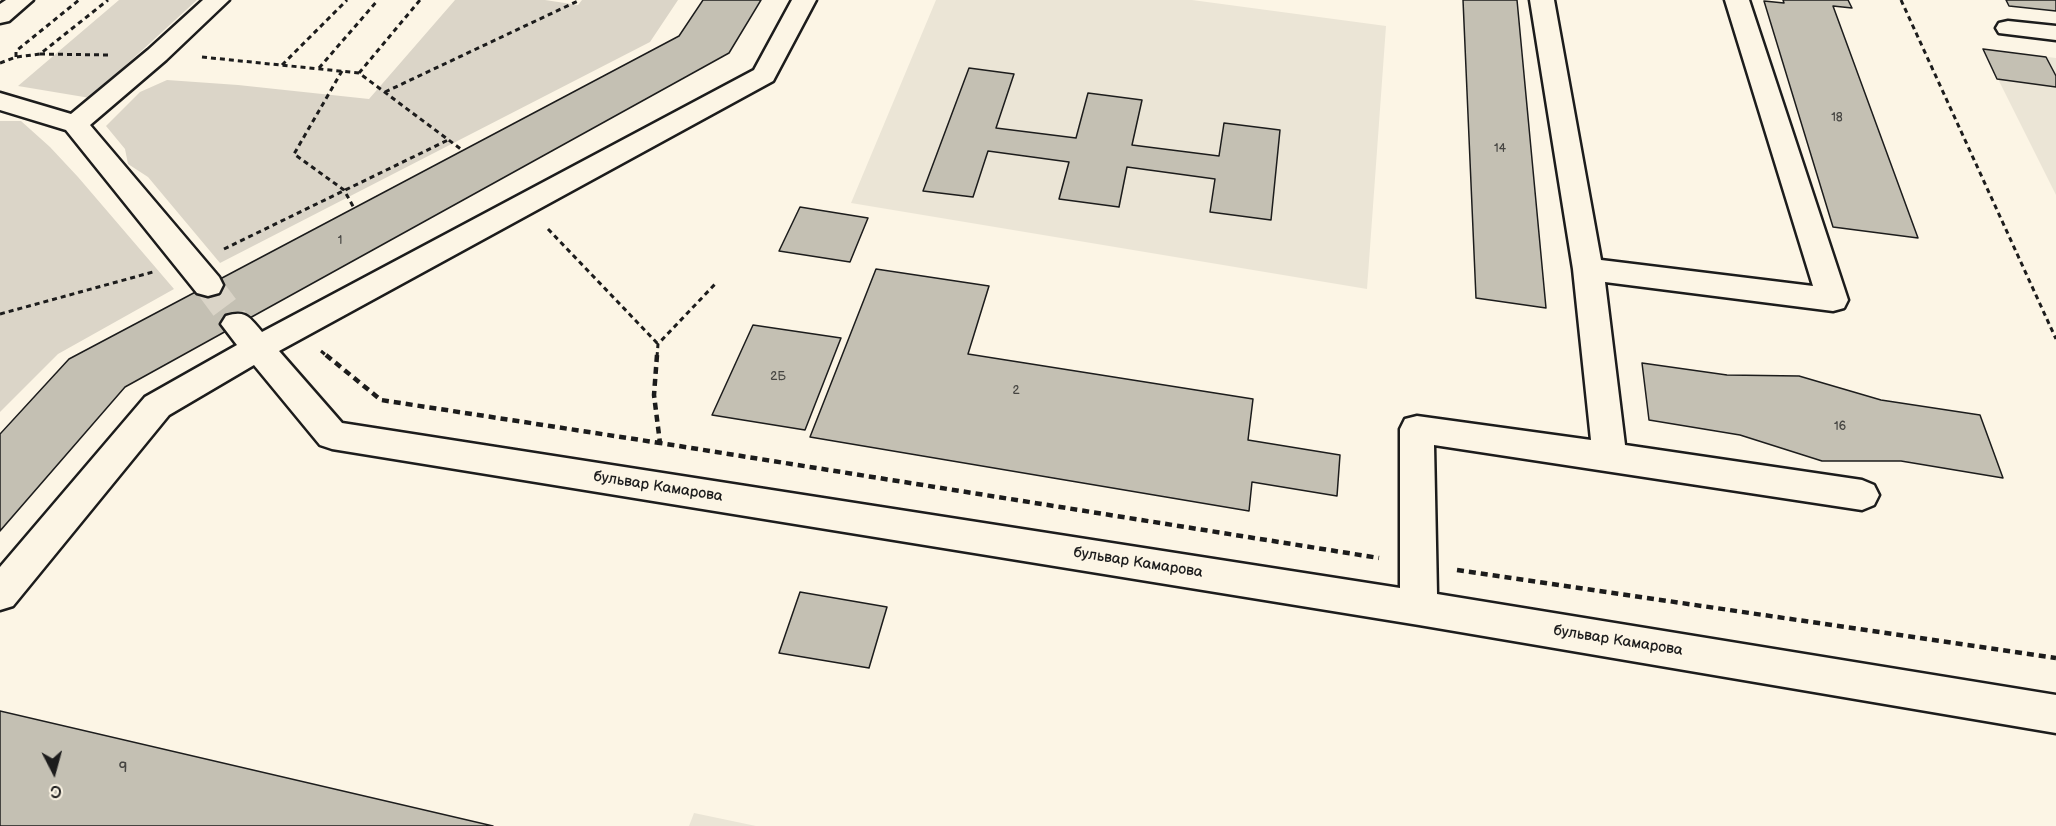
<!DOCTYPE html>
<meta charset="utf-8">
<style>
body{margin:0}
#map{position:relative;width:2056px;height:826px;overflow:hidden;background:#fcf5e5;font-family:"Balsamiq Sans",sans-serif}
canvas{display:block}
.north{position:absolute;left:24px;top:742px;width:60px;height:60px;-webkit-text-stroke:4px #fcf5e5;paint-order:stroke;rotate:174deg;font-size:16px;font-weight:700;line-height:24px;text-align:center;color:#1c1c1c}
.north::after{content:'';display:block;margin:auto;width:21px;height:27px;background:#1c1c1c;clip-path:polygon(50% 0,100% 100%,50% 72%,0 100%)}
</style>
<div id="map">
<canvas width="2056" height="826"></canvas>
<div class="north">С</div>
</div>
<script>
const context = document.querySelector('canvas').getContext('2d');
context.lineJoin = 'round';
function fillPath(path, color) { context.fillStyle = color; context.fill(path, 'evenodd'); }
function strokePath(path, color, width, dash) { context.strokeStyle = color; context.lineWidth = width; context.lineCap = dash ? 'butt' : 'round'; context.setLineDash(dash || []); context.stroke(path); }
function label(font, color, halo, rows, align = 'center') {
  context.font = font + ' "Balsamiq Sans",sans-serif'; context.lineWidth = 6; context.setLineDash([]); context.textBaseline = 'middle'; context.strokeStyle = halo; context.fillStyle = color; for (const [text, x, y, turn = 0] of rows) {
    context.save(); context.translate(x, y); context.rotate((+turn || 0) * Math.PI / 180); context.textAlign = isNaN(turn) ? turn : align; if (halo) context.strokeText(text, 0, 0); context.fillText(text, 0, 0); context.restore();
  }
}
const built = new Path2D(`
 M936,0H1192L1386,26L1367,289L851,203Z
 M1983,49L2056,58V195Z
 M694,813L756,826H689Z`);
const green = new Path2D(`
 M119,0H197L90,98L18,86Z
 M455,0H545L578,5L582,0H678L650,42L220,263L148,177L128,164L125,149L106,126L140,92L167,80L238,85L369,99Z
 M0,121H21L50,147L78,177L174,289L58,354L0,412Z`);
const building = new Path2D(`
 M703,0H761L729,53L125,387L0,531V434L69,359L679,36Z
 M1463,0H1517L1546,308L1476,298Z
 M1783,0H1848L1852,8L1833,6L1918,238L1833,227L1764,1L1784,3Z
 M2006,0H2056V11L2009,6Z
 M1983,49L2046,57L2056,76V87L1997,79Z
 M969,68L1014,74L996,128L1076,138L1088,93L1142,100L1132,145L1219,156L1224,123L1280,130L1271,220L1210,212L1215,179L1127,167L1119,207L1059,199L1069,162L988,151L973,197L923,191Z
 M800,207L868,218L850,262L779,251Z
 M876,269L989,286L968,354L1253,399L1248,440L1340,455L1337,496L1252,482L1249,511L810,437Z
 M753,325L841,338L805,430L712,415Z
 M1642,363L1727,375L1799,376L1881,400L1980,415L2003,478L1901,461H1822L1740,435L1649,420Z
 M800,592L887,607L869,668L779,653Z
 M0,711L493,826H0Z`);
const minorTunnel = new Path2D(`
 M208,285L237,324`);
const pathFar1 = new Path2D(`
 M1901,0L2056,339
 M40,54L108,55
 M16,57V51L79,0
 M202,57L359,73L462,150
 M0,63L16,57L40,54L108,0
 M282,65L347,0
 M319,68L378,0
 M342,71L294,154L344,190L354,208
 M359,73L420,0
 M385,92L580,0
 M548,229L658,344
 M224,249L448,140
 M0,314L153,272
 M321,351L328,357
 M657,357L658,344L717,282`);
const path = new Path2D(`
 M326,355L381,400L660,443
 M657,355L654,395L660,443L1379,558
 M1457,570L2056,658`);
const minor = new Path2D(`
 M203,0H229L166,60L90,125L219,277L223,285L219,293L208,296L197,293L66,130L0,110V93L71,114L148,50Z
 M792,0H816L773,81L279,351L342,423L1400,588V429L1405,419L1417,416L1591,440L1573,269L1530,0H1554L1601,260L1813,286L1725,0H1749L1848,300L1844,308L1833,311L1605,282L1625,445L1862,480L1874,485L1879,495L1874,505L1862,510L1434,445L1437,594L2056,695V733L1419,625L332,449L320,445L254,365L169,415L13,606L0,610V567L145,397L237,345L221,324L226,316C246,310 249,317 262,332L754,70Z
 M2008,21L2056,26V40L1999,33L1996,28L1999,23Z`);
const major = new Path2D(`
 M6,0H33L9,21L0,23V4Z`);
const numberNames = [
 ["18",1837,118],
 ["14",1500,149],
 ["1",340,241],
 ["2Б",778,377],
 ["2",1016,391],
 ["16",1840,427]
];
const streetNames = [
 ["бульвар Камарова",658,487,9],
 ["бульвар Камарова",1138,563,9],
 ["бульвар Камарова",1618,641,9]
];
const nearNumbernames = [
 ["9",123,768]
];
fillPath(built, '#ebe5d6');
fillPath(green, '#dbd5c8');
fillPath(building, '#c4c0b3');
strokePath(building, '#1c1c1c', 1.5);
strokePath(minorTunnel, '#dad4c7', 28, [28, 14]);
strokePath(minor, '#1c1c1c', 5);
strokePath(major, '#1c1c1c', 5);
strokePath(pathFar1, '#1c1c1c', 3, [5, 4]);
strokePath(path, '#1c1c1c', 4.5, [7, 5]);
fillPath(minor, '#fcf5e5');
fillPath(major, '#fcf5e5');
label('12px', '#464542', null, numberNames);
label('15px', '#1c1c1c', '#fcf5e5', streetNames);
label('15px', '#464542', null, nearNumbernames);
</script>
